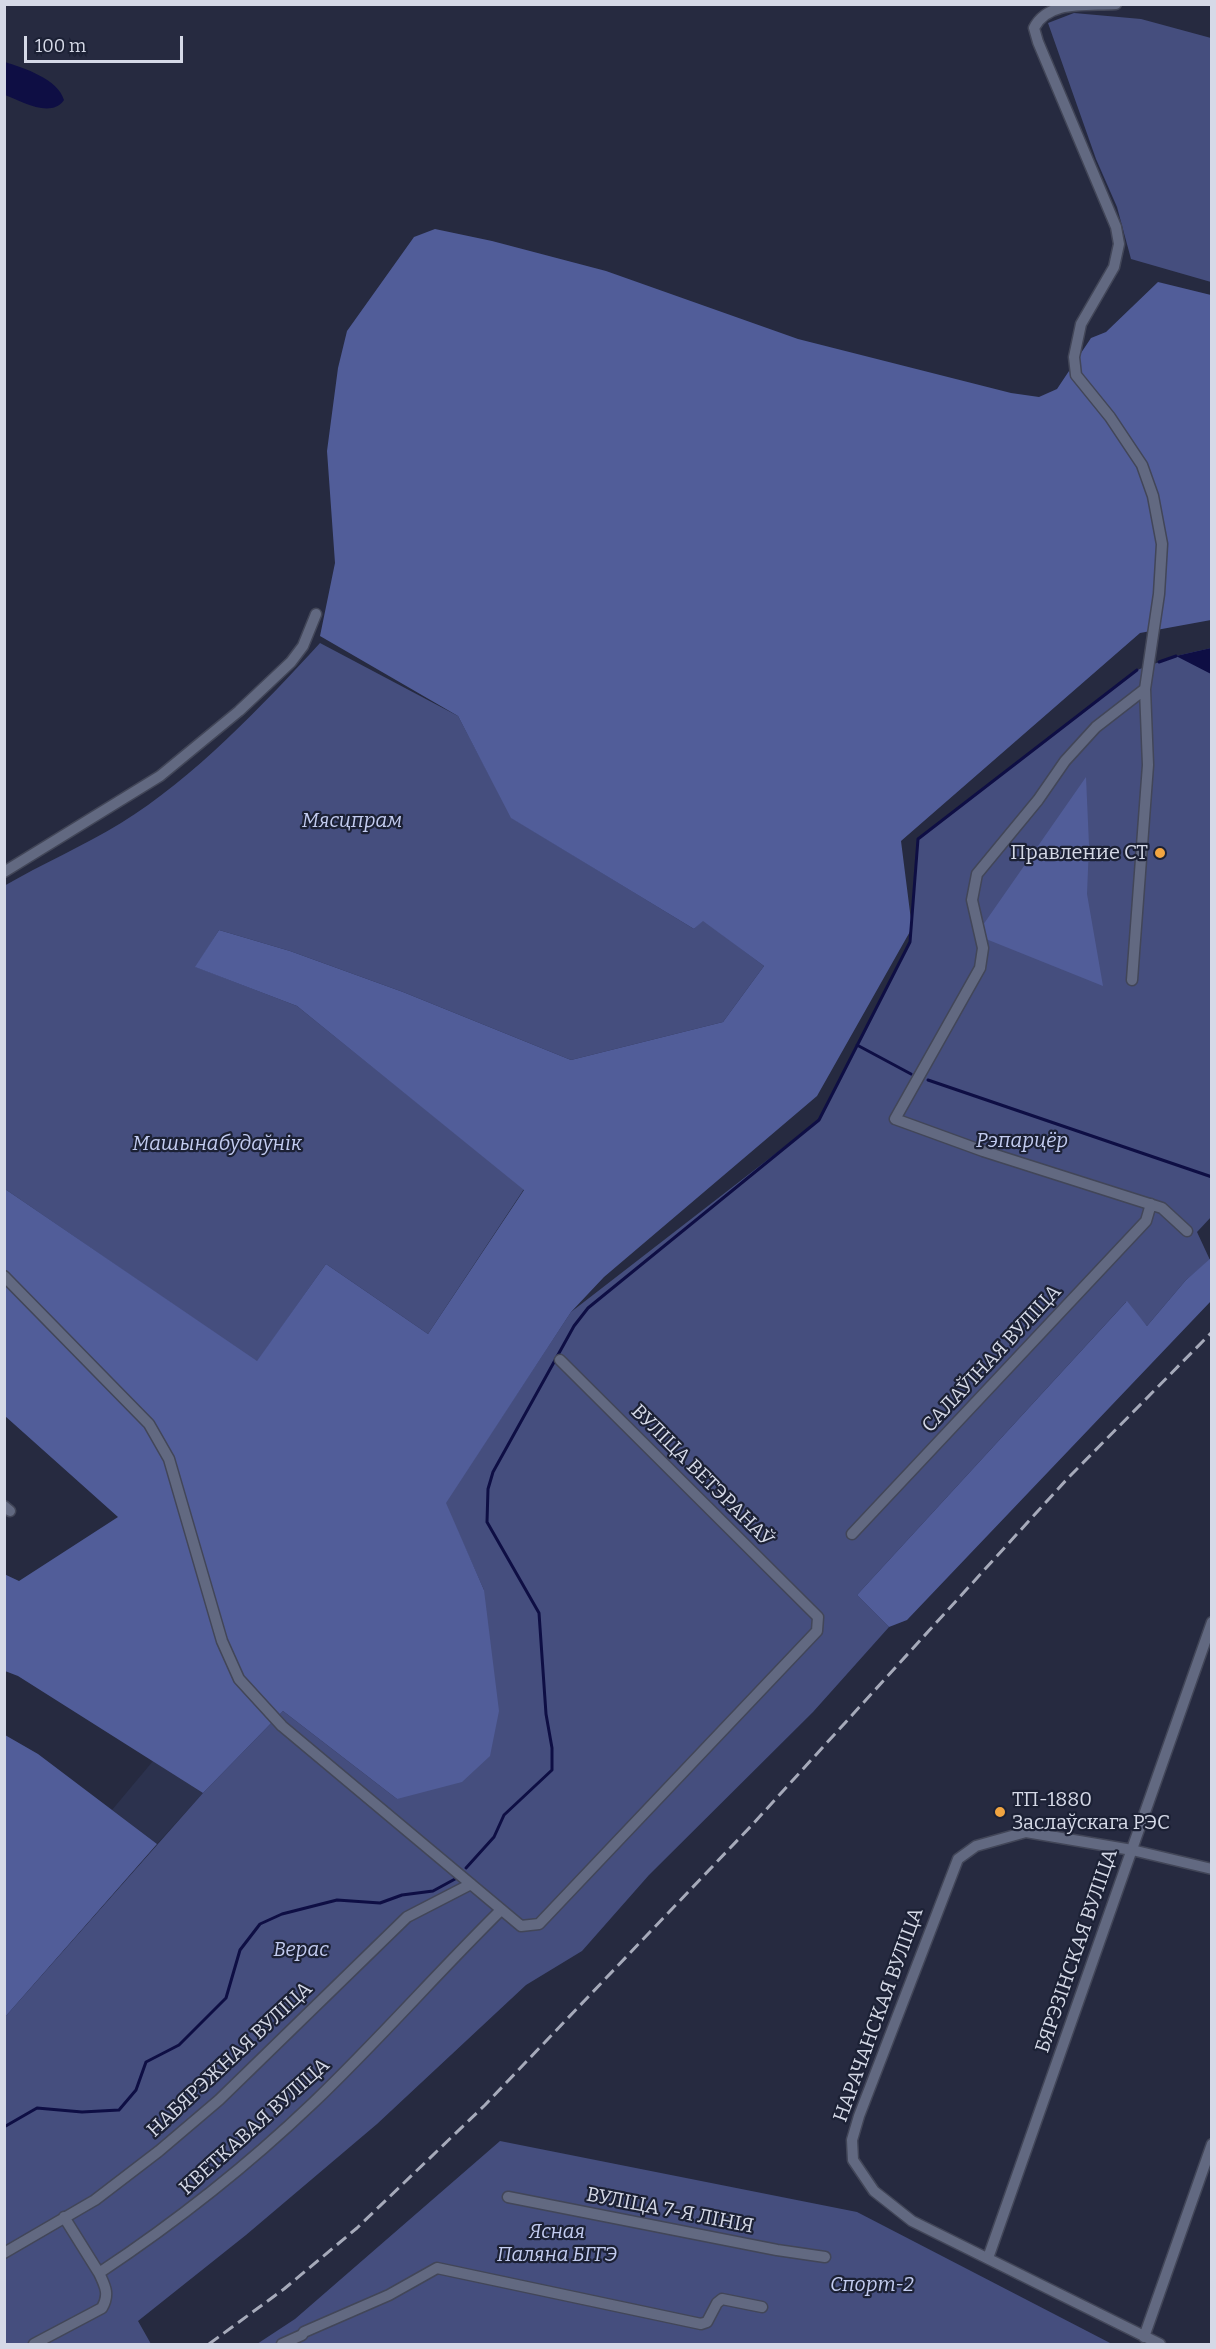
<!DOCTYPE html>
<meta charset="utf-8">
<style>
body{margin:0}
#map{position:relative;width:1216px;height:2349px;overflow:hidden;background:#262a40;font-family:Bitter,serif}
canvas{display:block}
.frame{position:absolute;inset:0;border:6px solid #d5d9e7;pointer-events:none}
.scale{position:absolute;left:24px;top:36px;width:159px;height:27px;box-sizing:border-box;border:3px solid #d5d9e7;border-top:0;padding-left:8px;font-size:18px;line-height:21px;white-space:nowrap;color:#d5d9e7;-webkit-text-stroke:4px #1c2135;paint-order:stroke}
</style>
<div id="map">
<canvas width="1216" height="2349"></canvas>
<div class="frame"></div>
<div class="scale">100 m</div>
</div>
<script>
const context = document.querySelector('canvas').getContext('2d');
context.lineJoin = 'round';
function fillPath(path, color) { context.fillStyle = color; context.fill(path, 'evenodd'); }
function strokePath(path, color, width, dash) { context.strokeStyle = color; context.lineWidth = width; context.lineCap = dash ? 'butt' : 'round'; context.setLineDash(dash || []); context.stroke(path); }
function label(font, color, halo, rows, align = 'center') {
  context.font = font + ' Bitter,serif'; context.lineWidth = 4.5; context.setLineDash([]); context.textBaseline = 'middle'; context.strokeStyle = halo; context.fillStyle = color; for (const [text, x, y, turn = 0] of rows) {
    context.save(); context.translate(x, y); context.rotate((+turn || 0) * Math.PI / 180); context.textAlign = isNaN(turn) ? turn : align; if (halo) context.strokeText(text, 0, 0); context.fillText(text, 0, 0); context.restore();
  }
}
const built = new Path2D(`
 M153,1761L203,1793L157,1844L112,1810Z`);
const green = new Path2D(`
 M1074,13L1141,19L1211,38V282L1131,259L1117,207L1096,159L1048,23Z
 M320,643L458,716L512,818L694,929L703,920L764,966L723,1022L571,1060L403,992L290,951L219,930L196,967L297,1006L524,1189L428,1334L326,1264L257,1362L5,1189L4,886C42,864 83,846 121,823C194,778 262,706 320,643Z
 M1211,648L1212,1216L1197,1232L1210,1260L1186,1280L1147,1326L1126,1302L857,1595L889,1627L813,1712L649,1875L582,1951L526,1985L377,2124L246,2235L138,2321L151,2344H5V2017L203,1793L283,1711L397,1799L484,1590L445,1503L571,1312L819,1120L910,942L918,839L1137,670L1176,656Z
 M500,2141L857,2212L1112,2344H257L295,2319Z`);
const forest = new Path2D(`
 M435,229L492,241L606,271L798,339L1011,393L1039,397L1057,389L1091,338L1106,332L1158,282L1211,295V620L1140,633L901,841L912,928L817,1096L604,1277L571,1312L446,1503L484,1590L499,1711L490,1756L462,1782L397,1799L283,1711L203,1793L18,1676L5,1671L4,1574L19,1581L118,1517L5,1416V1189L257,1361L326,1264L428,1334L524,1190L297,1006L195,967L219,930L290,951L403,992L571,1060L723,1022L764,966L703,921L694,929L511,818L458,716L320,636L335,563L327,451L338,368L347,331L414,237Z
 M1086,777L1089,845L1087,894L1103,986L976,935Z
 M1211,1258V1301L907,1620L889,1627L857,1595L1127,1301L1147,1326L1186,1280Z
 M5,1735L38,1754L157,1844L5,2017Z`);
const water = new Path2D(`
 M5,62C24,68 58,79 64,100C51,119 21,101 5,95Z
 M1211,648V674L1176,656Z`);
const stream = new Path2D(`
 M1159,662L1176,656
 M857,1045L911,1074
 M928,1080L1212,1177
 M466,1868L494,1837L504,1815L552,1770V1748L546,1714L539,1613L487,1522L488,1489L493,1472L574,1326L588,1308L819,1120L910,942L918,839L1137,670
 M4,2127L37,2108L82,2112L119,2110L136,2090L146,2062L179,2045L226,1998L240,1950L260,1924L282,1914L337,1900L380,1903L402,1895L433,1891L455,1879`);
const street = new Path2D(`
 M1116,4C1086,6 1048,0 1034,28L1038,42L1116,227L1119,244L1114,267L1081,324L1074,357L1076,375L1110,417L1142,465L1153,496L1162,544L1159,594L1145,689L1148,765L1132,980
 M1145,689L1096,727L1065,761L1038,800L977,874L972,900L983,948L980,968L895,1119L983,1151L1162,1208L1187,1231
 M4,872L160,776L239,711L291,662L303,646L316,614
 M4,1276L149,1424L169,1459L222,1641L239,1679L282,1726L521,1926L539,1924L817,1631L818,1617L560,1360
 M4,1506L10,1511
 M852,1534L1146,1221L1151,1204
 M508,2197L777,2250L825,2257
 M64,2217L99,2273
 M4,2253L95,2200L159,2151L219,2100L407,1917L471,1884
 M988,2258L1212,1622
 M1144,2337L1212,2144
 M34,2344L102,2308C110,2294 105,2286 99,2273C176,2222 246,2167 313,2103C378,2041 437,1973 501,1910
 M282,2344L302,2335L304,2332L389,2295L437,2268L701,2324L707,2322L717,2303L722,2299L762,2307
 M1160,2344L912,2221L874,2191L853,2160L852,2140L859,2116L958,1859L976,1846L1026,1832L1132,1850L1212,1869`);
const rail = new Path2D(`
 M209,2344L284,2289L357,2228L485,2105L752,1825L1068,1478L1212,1332`);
const markers = [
 [1160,853,6,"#f2a541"],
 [1000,1812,6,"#f2a541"]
];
const parkNames = [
 ["Мясцпрам",352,821],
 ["Рэпарцёр",1022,1141],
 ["Машынабудаўнік",217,1144],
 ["Верас",301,1950],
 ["Ясная",557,2232],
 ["Паляна БГГЭ",557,2255],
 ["Спорт-2",872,2285]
];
const poiNames = [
 ["Правление СТ",1148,853],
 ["ТП-1880",1012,1800,"left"],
 ["Заслаўскага РЭС",1012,1823,"left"]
];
const streetNames = [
 ["САЛАЎІНАЯ ВУЛІЦА",992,1359,-47],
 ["ВУЛІЦА ВЕТЭРАНАЎ",702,1476,45],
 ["БЯРЭЗІНСКАЯ ВУЛІЦА",1077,1951,-71],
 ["НАРАЧАНСКАЯ ВУЛІЦА",879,2015,-70],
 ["НАБЯРЭЖНАЯ ВУЛІЦА",230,2060,-43],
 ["КВЕТКАВАЯ ВУЛІЦА",255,2127,-42],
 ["ВУЛІЦА 7-Я ЛІНІЯ",670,2211,11]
];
fillPath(built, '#2c324e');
fillPath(green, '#454e7e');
fillPath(forest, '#515d99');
fillPath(water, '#0e0e44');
strokePath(stream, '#0e0e44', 3);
strokePath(street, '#424658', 13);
strokePath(street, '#626981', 10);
strokePath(rail, '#a6aaba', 3, [12, 6]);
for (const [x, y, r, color] of markers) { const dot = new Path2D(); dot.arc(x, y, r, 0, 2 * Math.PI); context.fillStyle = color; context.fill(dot); strokePath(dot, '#1c2135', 2); }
label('italic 20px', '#c3ccf0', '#1c2135', parkNames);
label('20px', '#d5d9e7', '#1c2135', poiNames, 'right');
label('20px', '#d5d9e7', '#1c2135', streetNames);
</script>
